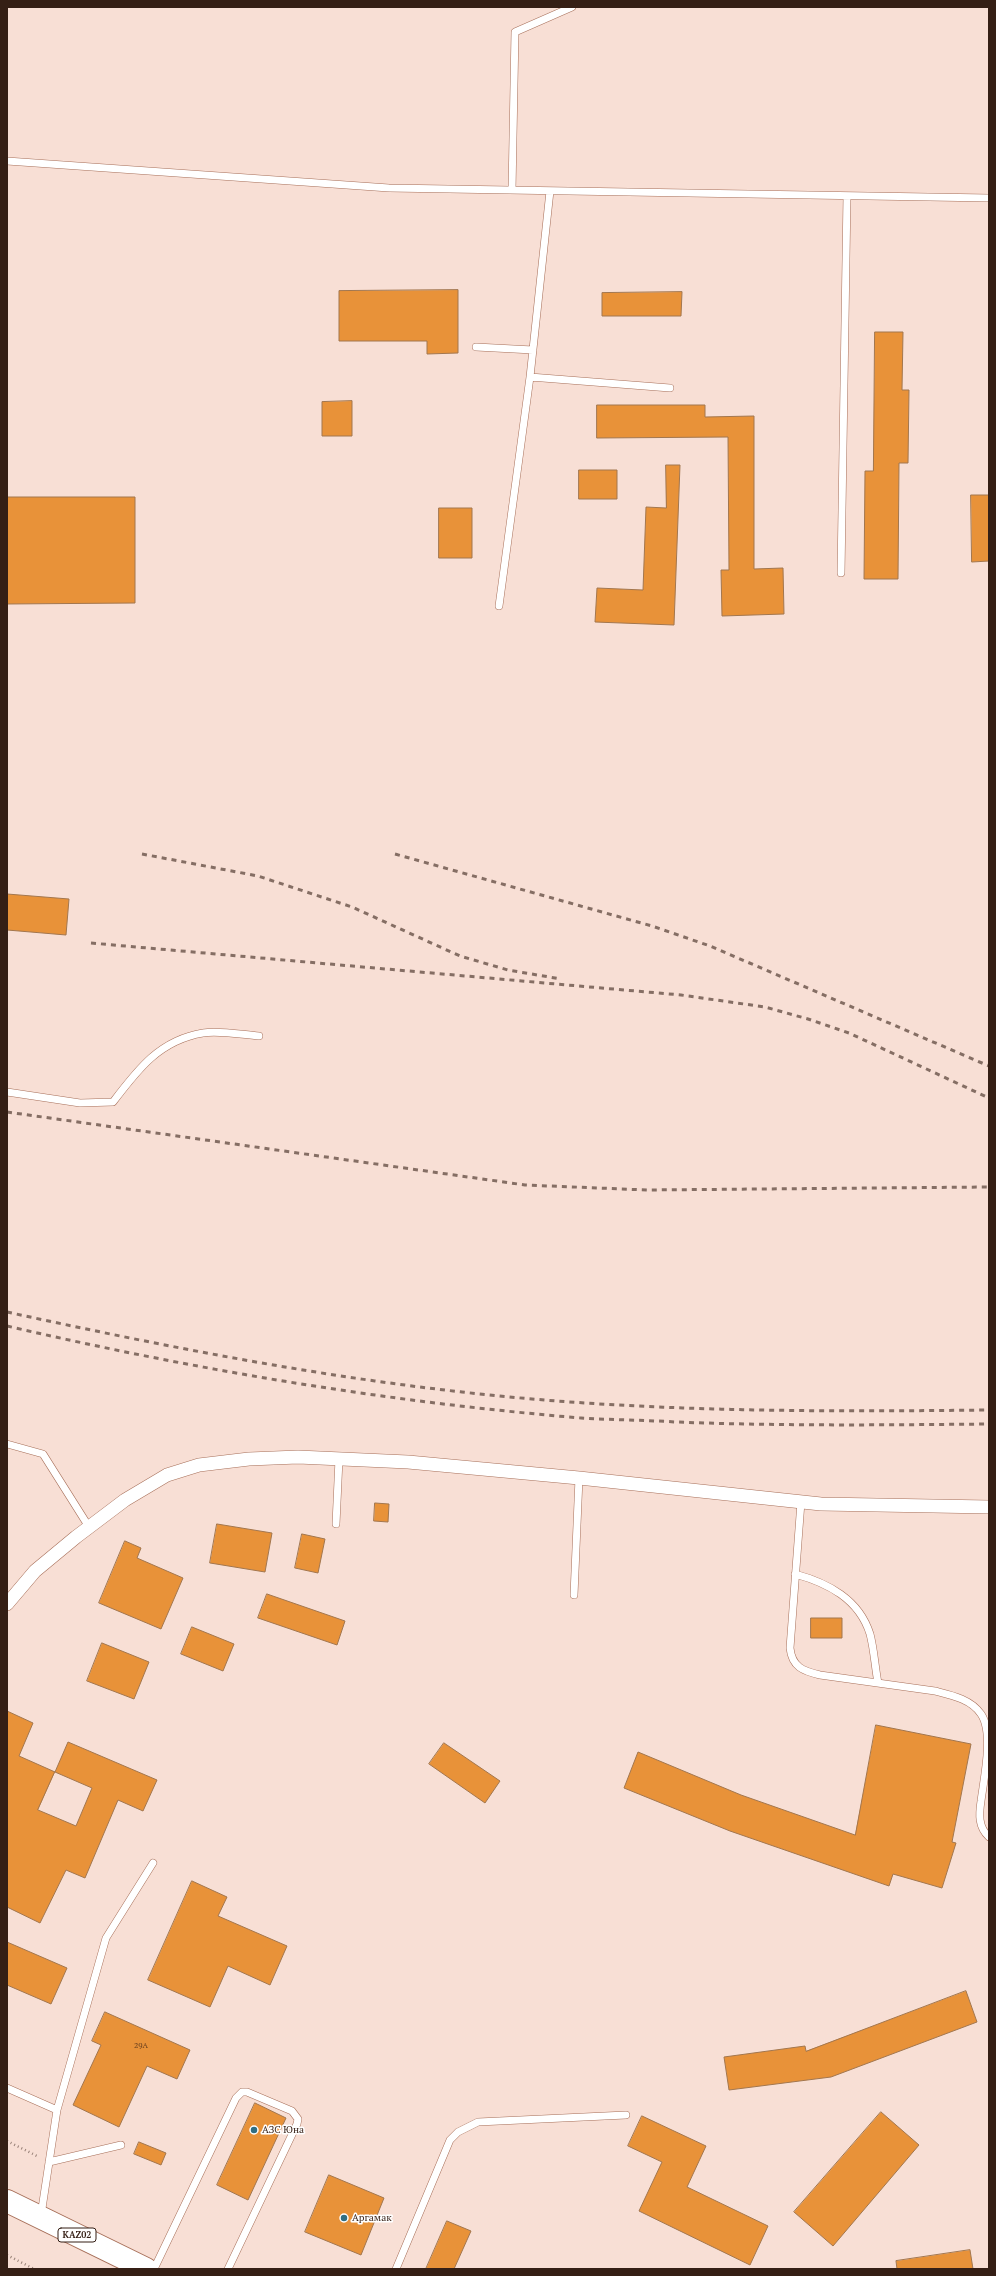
<!DOCTYPE html>
<meta charset="utf-8">
<style>
body{margin:0}
#map{position:relative;width:996px;height:2276px;overflow:hidden;background:#f8dfd5;font-family:"PT Serif",serif}
canvas{display:block}
.frame{position:absolute;inset:0;border:8px solid #351f15;pointer-events:none}
</style>
<div id="map">
<canvas width="996" height="2276"></canvas>
<div class="frame"></div>
</div>
<script>
const context = document.querySelector('canvas').getContext('2d');
context.lineJoin = 'round';
function fillPath(path, color) { context.fillStyle = color; context.fill(path, 'evenodd'); }
function strokePath(path, color, width, dash) { context.strokeStyle = color; context.lineWidth = width; context.lineCap = dash ? 'butt' : 'round'; context.setLineDash(dash || []); context.stroke(path); }
function label(font, color, halo, rows, align = 'center') {
  context.font = font + ' "PT Serif",serif'; context.lineWidth = 3; context.setLineDash([]); context.textBaseline = 'middle'; context.strokeStyle = halo; context.fillStyle = color; for (const [text, x, y, turn = 0] of rows) {
    context.save(); context.translate(x, y); context.rotate((+turn || 0) * Math.PI / 180); context.textAlign = isNaN(turn) ? turn : align; if (halo) context.strokeText(text, 0, 0); context.fillText(text, 0, 0); context.restore();
  }
}
const building = new Path2D(`
 M458,290V353L427,354V341H339V291Z
 M682,292L681,316H602V293Z
 M875,332H903L902,390H909L908,463H899L898,579H864L865,471H873Z
 M352,401V436H322V402Z
 M597,405H705V417L754,416V569L783,568L784,614L722,616L721,570H729L728,437L597,438Z
 M666,465H680L674,625L595,622L597,588L643,590L646,507L666,508Z
 M579,470H617V499H579Z
 M971,495H989V561L972,562Z
 M7,497H135V603L7,604Z
 M439,508H472V558H439Z
 M7,894L69,899L66,935L7,930Z
 M375,1503L389,1504L388,1522L374,1521Z
 M217,1524L272,1533L265,1572L210,1563Z
 M302,1534L325,1539L318,1573L295,1568Z
 M125,1541L141,1548L137,1558L183,1578L161,1629L99,1603Z
 M267,1594L345,1621L337,1645L258,1618Z
 M811,1618H842V1638H811Z
 M192,1627L234,1644L223,1671L181,1654Z
 M102,1643L149,1662L134,1699L87,1681Z
 M7,1711L33,1723L19,1756L55,1772L68,1742L157,1780L143,1811L118,1800L85,1878L66,1870L40,1923L7,1907ZM55,1772L92,1788L76,1826L38,1810Z
 M876,1725L971,1744L952,1842L956,1843L942,1888L893,1874L889,1886L730,1831L624,1788L638,1752L741,1795L855,1835Z
 M444,1743L500,1781L485,1803L429,1764Z
 M192,1881L227,1897L218,1916L287,1946L270,1985L228,1966L210,2007L148,1980Z
 M7,1942L67,1968L51,2004L7,1985Z
 M966,1991L977,2022L831,2077L729,2090L724,2057L805,2046L806,2051Z
 M105,2012L190,2050L177,2079L147,2066L119,2127L73,2105L101,2045L92,2041Z
 M255,2103L286,2118L248,2200L217,2185Z
 M881,2112L919,2145L833,2246L794,2212Z
 M642,2116L706,2146L687,2187L768,2226L750,2265L639,2211L662,2162L628,2146Z
 M139,2142L166,2153L161,2165L134,2154Z
 M329,2175L384,2198L361,2255L305,2232Z
 M447,2221L471,2231L454,2269H426Z
 M970,2250L973,2269H897L896,2261Z`);
const path = new Path2D(`
 M7,2141L39,2157
 M7,2255L34,2269`);
const lane = new Path2D(`
 M7,161L389,188L989,198
 M512,190L515,32L572,7
 M550,191L530,377L670,388
 M476,347L533,350
 M841,573L847,196
 M499,606L530,377
 M7,1092L80,1103L113,1102C138,1069 160,1040 203,1033C219,1030 243,1035 259,1036
 M7,1444L43,1454L89,1527
 M801,1502L790,1648C792,1667 803,1671 820,1675L935,1691C951,1695 971,1699 981,1714C994,1733 984,1778 981,1801C979,1814 978,1827 989,1837
 M336,1524L339,1459
 M795,1574C828,1583 859,1599 870,1634C874,1649 875,1667 878,1683
 M574,1595L579,1478
 M7,2088L57,2110
 M49,2162L121,2145
 M41,2215L57,2110L106,1938L153,1863
 M154,2269L236,2098L242,2092H247L292,2111L298,2119L297,2124L228,2269
 M396,2269L450,2140L458,2132L478,2122L626,2115`);
const street = new Path2D(`
 M7,1604L35,1571L76,1537L125,1500L167,1475L199,1465L249,1459L298,1457L408,1462L579,1478L821,1504L989,1507`);
const highway = new Path2D(`
 M7,2201L146,2269`);
const rail = new Path2D(`
 M142,854L258,876L352,907L460,956L508,970L561,979
 M395,854L652,926L710,946L989,1066
 M91,943L681,995L765,1007L808,1019L849,1033L989,1098
 M7,1112L525,1185L647,1190L989,1187
 M7,1312C158,1345 309,1375 462,1392C637,1412 813,1412 989,1410
 M7,1326C196,1370 387,1402 581,1418C612,1420 644,1420 676,1422C780,1426 885,1425 989,1424`);
const markers = [
 [254,2130,4,"#2f6e83"],
 [344,2218,4,"#2f6e83"]
];
const numberNames = [
 ["29А",141,2046]
];
const shields = [
 [77,2235,38]
];
const shieldNames = [
 ["KАZ02",77,2235]
];
const poiNames = [
 ["АЗС Юна",262,2130],
 ["Аргамак",352,2218]
];
fillPath(building, '#e89239');
strokePath(building, '#a2764e', 1);
strokePath(lane, '#a76f59', 8);
strokePath(street, '#a76f59', 14);
strokePath(highway, '#a76f59', 24);
strokePath(path, '#988177', 2.5, [1, 3]);
strokePath(lane, '#fff', 7);
strokePath(street, '#fff', 13);
strokePath(highway, '#fff', 22);
strokePath(rail, '#856e64', 3, [5, 5]);
for (const [x, y, r, color] of markers) { const dot = new Path2D(); dot.arc(x, y, r, 0, 2 * Math.PI); context.fillStyle = color; context.fill(dot); strokePath(dot, '#fff', 1.5); }
label('8px', '#623c1e', null, numberNames);
for (const [x, y, w] of shields) { const box = new Path2D(); box.roundRect(x - w / 2, y - 7, w, 14, 3); context.fillStyle = '#fff'; context.fill(box); strokePath(box, '#351f15', 1); }
label('bold 9px', '#351f15', null, shieldNames);
label('10px', '#351f15', '#fff', poiNames, 'left');
</script>
